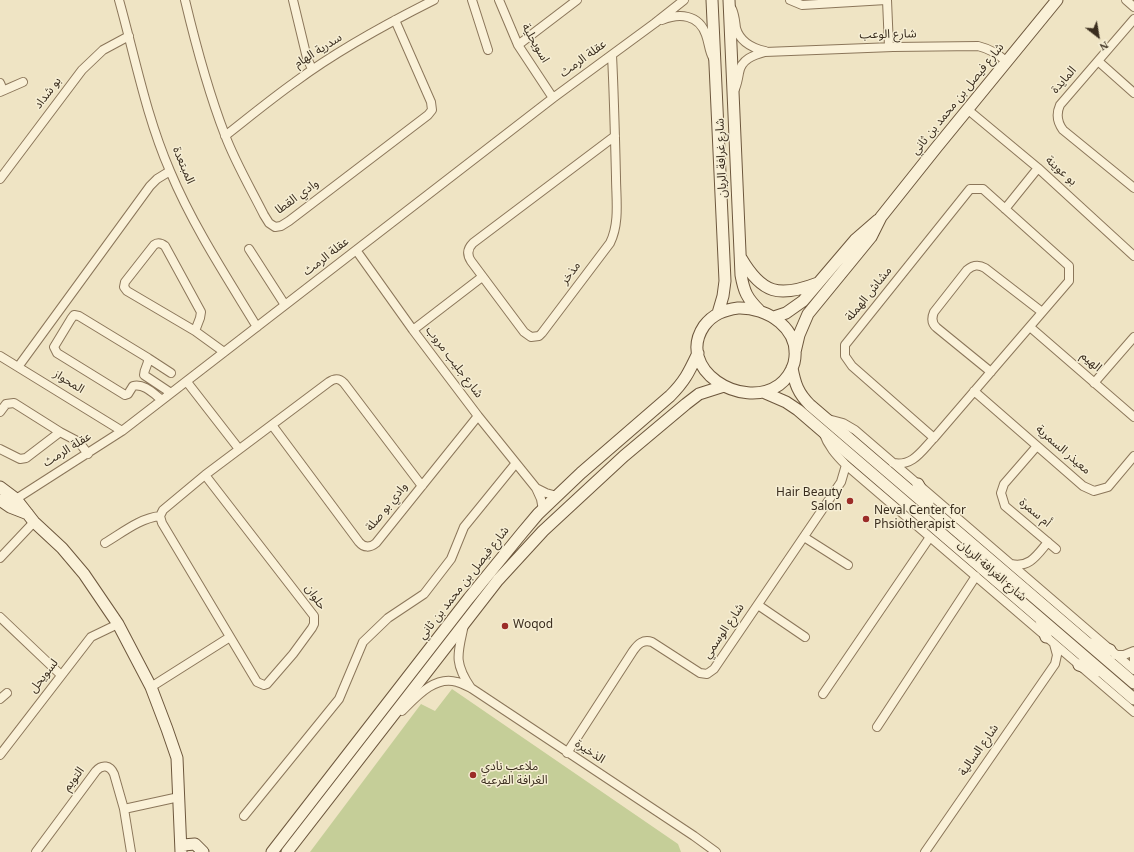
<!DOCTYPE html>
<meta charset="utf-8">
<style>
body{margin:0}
#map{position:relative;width:1134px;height:852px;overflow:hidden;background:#efe4c4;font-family:Georgia,serif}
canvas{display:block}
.north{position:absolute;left:1078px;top:16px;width:40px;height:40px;-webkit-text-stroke:3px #f6eed4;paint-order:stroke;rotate:149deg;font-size:11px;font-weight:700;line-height:16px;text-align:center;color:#3a2d1e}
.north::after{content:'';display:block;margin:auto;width:14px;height:18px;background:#3a2d1e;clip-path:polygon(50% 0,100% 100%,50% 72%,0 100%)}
</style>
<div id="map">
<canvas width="1134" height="852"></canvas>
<div class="north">N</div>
</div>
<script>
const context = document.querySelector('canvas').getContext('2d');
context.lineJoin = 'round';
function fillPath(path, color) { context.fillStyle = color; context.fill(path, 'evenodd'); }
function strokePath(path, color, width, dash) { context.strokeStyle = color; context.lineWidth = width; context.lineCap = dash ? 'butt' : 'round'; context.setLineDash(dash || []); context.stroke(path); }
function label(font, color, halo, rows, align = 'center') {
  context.font = font + ' Georgia,"Noto Sans Arabic",serif'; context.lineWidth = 3; context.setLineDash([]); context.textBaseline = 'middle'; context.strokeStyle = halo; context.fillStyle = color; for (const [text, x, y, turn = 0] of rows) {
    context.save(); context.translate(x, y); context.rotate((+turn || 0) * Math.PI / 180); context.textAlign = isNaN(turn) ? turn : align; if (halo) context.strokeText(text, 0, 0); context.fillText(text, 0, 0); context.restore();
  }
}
const green = new Path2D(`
 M452,689L678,844L681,852H310L421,704L435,711Z`);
const street = new Path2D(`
 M119,0C135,57 146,116 170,171C193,226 226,276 257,327
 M185,0C196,46 208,91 225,135C235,162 251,189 264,215L269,223L275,227L281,226L289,221L428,115L432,110L431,102L395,20
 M293,0L307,58L312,69
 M472,0L488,50
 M499,0L518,45L553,98
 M790,0L802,5L886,0
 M887,0L889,47
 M1126,0L1134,7
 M732,9C735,16 735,21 736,28C740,42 752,48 765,51
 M1134,19L1060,105C1056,114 1057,122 1063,130L1134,188
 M662,20C679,13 699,14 706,35C709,43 709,51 713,58
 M518,45L577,0
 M612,55C614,95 615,136 616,177C616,198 620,223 610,243L542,333L539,336L531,337L524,332L471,261C467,255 467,249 473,243L615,136
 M1098,61L1134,93
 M0,83L3,90
 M735,89C737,84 738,79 739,73C741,59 754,55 765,52L893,47L978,46C990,49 997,53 1006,61
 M0,92L23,82
 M967,109L1038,168L1134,256
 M225,136C248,118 271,99 295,82C338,50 386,24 434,0
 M0,179L82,70L103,50L129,36
 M1005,209L1038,168
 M249,249L285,305
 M356,250L413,330L478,416L536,488L541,499L543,510
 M1030,327L1134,417
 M413,330L482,277
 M195,331L200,318L201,312L165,246C161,243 158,242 154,245L125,282L124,287L127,291L195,331L224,352
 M0,356L122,431
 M148,358L171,373
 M18,367L150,186L157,179L170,171
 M991,372L937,328C932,324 931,319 934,312L967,270C973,265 978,264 985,268L1042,312
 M187,382L239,449
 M1094,383L1134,337
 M974,391L1083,486L1094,491L1108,487L1134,456
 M162,400C154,394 144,383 133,386L128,394L125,395L57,353L54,347L71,319L74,315L79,316L148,358C149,365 144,368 144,375L171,393
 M0,412L6,404L14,403L60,432L26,458L20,459L0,449
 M828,419L843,423L855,430L1134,670
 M272,425L359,542C364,548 370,548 376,543L478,416
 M60,432L79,442L88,454
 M823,432C828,446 836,455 846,465L1134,712
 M1037,446L1004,484L1001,493L1005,506L1056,549
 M893,463C913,467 922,450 934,438L1069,281V266L983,189H970L845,345V356L852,366L934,438
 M205,475L314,616V624L312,628L293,654L267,684L264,685L257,682L162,523L160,516L163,510Z
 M205,475L329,382C335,378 339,378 344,383L422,486
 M536,488L546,493L557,496
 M13,503L16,499L122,431L553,98L655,23L684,0
 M804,537L848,565
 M105,543C122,533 140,518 160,516
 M0,558L34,522
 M1011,564C1030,568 1037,555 1048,542
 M758,605L805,637
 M0,617L61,675
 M464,625C458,653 453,662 471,688
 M1115,655H1124L1134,651
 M1134,657V667
 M151,687L230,637
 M823,694L930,537
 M0,699L7,693
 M402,711C416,697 435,675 457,682C462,683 466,686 471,688L694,836L716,852
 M877,727L976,576
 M567,753L633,651C638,644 643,639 652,642L700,673L707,674L714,669L841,482L846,465
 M0,755L91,637L118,624
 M124,809L179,797
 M244,816L339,699L363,642L388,618L424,594L451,559L464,527L516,463
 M36,852L96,771C102,764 110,765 114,774L124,809L131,852
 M925,852L1055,664L1057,655L1054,644`);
const secondary = new Path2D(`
 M712,0L725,281L723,296L718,313
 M729,0L741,275C744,292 747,298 759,310
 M741,258C762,294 779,298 818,283
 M738,308C767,307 802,329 794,363C792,371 786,380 779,385C742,411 675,369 704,326C713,314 724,310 738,308Z
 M774,317L786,313L803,301L855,240L878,220
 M795,352L799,335L808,314L871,237L881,217L936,148L1057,0
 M792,368C795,384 798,393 810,405L1134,683
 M763,392L786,402L798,410L1134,699
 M918,484L928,503
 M0,487L16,499L34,522L62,548L84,574L118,624L151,687L167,729L177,758L181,852
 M0,500L10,507L28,514
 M1041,620L1046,637
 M1091,644L1110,650
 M1079,665L1097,671
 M183,845L195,844L203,852
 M272,852L469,598L522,533L538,514L581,473L670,396C685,381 689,372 698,353
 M287,852L498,580L543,531L624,456L686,404L699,394L724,386`);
const markers = [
 [850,501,4,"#9b2c28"],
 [866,519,4,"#9b2c28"],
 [505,626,4,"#9b2c28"],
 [473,775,4,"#9b2c28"]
];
const streetNames = [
 ["شارع الوعب",888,36,-1],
 ["اسويحلية",534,44,60],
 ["سدرية الهام",319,52,-32],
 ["عقلة الرمث",584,60,-36],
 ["المايدة",1065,81,-49],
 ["بو شداد",49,94,-53],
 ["شارع فيصل بن محمد بن ثاني",959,100,-51],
 ["شارع غرافة الريان",723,158,-92],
 ["المبتعدة",182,166,67],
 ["بو عوينة",1060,172,42],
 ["وادي القطا",298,198,-36],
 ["عقلة الرمث",327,258,-38],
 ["مذخر",572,274,-53],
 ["مشاش الهملة",870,295,-51],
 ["شارع جليب مروب",453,363,53],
 ["الهيم",1090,363,41],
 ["المحواز",68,383,32],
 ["عقلة الرمث",68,451,-32],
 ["معيذر السمرية",1062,451,41],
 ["وادي بو صلة",388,508,-51],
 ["أم سمرة",1034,514,40],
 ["شارع الغرافة الريان",991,572,41],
 ["شارع فيصل بن محمد بن ثاني",465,584,-52],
 ["حلوان",314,598,56],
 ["شارع الوسمي",725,632,-56],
 ["لسويحل",45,677,-52],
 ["شارع السالية",980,751,-55],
 ["الذخيرة",589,753,33],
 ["التويم",75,780,-53]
];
const poiNames = [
 ["Hair Beauty",842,494,"right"],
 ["Salon",842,508,"right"],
 ["Neval Center for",874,512],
 ["Phsiotherapist",874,526],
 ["Woqod",513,626],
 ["ملاعب نادي",481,768],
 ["الغرافة الفرعية",481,782]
];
fillPath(green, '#c5ce98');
strokePath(street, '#8b765a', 10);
strokePath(secondary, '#6d573d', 13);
strokePath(street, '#faf1d8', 8);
strokePath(secondary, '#faf1d8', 11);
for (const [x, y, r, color] of markers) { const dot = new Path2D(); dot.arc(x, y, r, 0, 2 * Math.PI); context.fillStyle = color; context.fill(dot); strokePath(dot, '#f6eed4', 1.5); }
label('12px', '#3a2d1e', '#f6eed4', streetNames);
label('12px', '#3a2d1e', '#f6eed4', poiNames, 'left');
</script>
